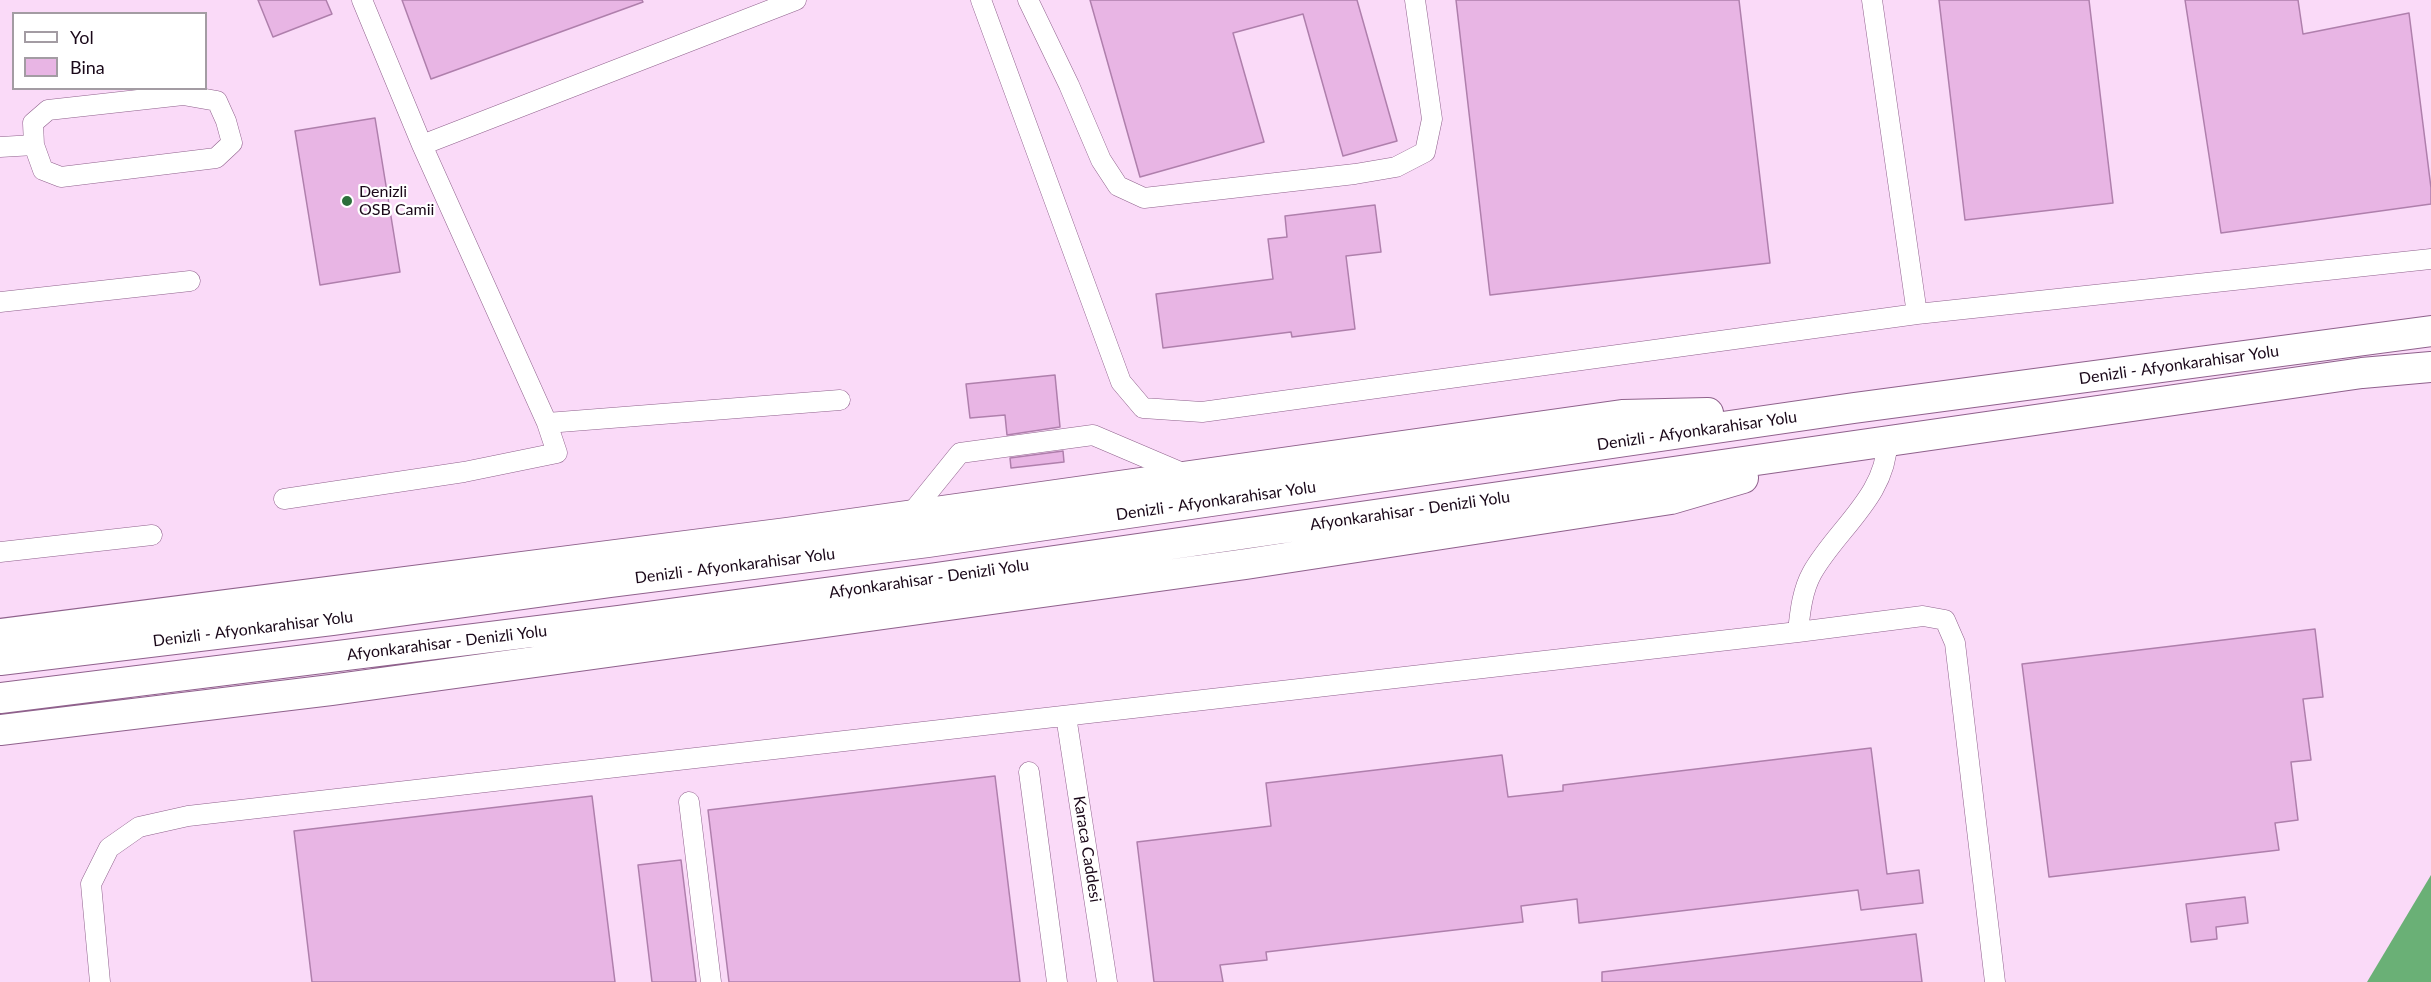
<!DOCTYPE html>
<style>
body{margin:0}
#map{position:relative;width:2431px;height:982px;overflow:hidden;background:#fadaf8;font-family:Lato,sans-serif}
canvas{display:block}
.legend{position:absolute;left:12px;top:12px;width:195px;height:78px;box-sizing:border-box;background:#fff;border:2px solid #a39ca3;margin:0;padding:8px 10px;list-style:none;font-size:18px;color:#1a0819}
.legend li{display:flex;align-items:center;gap:12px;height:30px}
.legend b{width:30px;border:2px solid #a39ca3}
</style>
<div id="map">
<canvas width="2431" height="982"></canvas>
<ul class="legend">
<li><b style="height:8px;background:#fff"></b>Yol</li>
<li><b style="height:16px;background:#e8b5e4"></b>Bina</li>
</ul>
</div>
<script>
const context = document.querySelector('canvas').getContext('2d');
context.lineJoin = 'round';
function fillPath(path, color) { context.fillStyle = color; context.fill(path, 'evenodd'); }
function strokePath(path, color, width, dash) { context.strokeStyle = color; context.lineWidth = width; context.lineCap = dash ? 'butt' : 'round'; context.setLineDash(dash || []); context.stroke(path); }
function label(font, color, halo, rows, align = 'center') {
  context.font = font + ' Lato,sans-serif'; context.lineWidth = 4.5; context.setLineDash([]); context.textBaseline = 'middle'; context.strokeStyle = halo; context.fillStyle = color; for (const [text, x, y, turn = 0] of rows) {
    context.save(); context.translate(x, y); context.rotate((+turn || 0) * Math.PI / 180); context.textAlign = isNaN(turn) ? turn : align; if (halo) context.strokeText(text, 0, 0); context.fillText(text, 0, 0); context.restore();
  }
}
const water = new Path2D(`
 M2431,875V982H2367Z`);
const building = new Path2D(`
 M258,0H326L332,14L273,37Z
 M402,0H642L643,2L431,79Z
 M1090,0H1357L1397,141L1343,156L1303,14L1233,33L1264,142L1140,177Z
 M1456,0H1739L1770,263L1490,295Z
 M1939,0H2089L2113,203L1965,220Z
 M2185,0H2298L2303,34L2409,13L2431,188V204L2221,233Z
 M375,118L400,272L320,285L295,131Z
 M1375,205L1381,252L1346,256L1355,329L1292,337L1291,332L1163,348L1156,294L1273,279L1268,239L1287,237L1285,216Z
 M1055,375L1060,427L1007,435L1005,415L970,418L966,384Z
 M1063,451L1064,462L1011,468L1010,458Z
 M2315,629L2323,697L2303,699L2311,760L2291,762L2298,820L2275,823L2279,850L2049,877L2022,664Z
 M1871,748L1887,874L1919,870L1923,903L1861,910L1858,890L1579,923L1577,899L1521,906L1523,922L1266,952L1267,960L1220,965L1223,982H1154L1137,842L1271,826L1266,783L1502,755L1508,797L1563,791V785Z
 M995,776L1020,982H729L708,810Z
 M592,796L615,982H312L294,831Z
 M681,860L696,982H652L638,865Z
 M2245,897L2248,923L2216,927L2217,939L2191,942L2186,904Z
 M1916,934L1922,982H1602V972Z`);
const minor = new Path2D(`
 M981,0L1121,382L1143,408L1202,412L1917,314L2431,259
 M1028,0L1069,85L1101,160L1118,186L1144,198L1355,174L1396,167L1425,152L1432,119L1415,0
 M1872,0L1917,314
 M183,95L217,101L226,121L232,143L216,158L61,177L43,170L34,145L33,123L48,110Z
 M422,145L796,0
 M0,147L34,145
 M0,302L190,281
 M547,423L840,400
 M284,499L464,472L557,453L547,423L422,145L362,0
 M909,516L960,453L1093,435L1187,475
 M0,552L152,535
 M1798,632C1800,613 1802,591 1812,573C1836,530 1887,495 1887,442
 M1066,716L1107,982
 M1029,772L1057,982
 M689,802L711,982
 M100,982L91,884L109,848L139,827L188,816L1798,632L1923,616L1945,620L1955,643L1995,982`);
const highway = new Path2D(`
 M0,634L787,533L1622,415L1708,413
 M0,660L332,620L611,582L928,542L1854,408L2431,331
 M0,698L619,621L936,578L2362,373L2431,367
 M0,730L331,690L1246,564L1671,499L1743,478`);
const markers = [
 [347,201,6,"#2b6f3b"]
];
const poiNames = [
 ["Denizli",359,192],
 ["OSB Camii",359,210]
];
const streetNames = [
 ["Denizli - Afyonkarahisar Yolu",2179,365,-8],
 ["Denizli - Afyonkarahisar Yolu",1697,431,-8],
 ["Denizli - Afyonkarahisar Yolu",1216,501,-8],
 ["Afyonkarahisar - Denizli Yolu",1410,511,-8],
 ["Denizli - Afyonkarahisar Yolu",735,566,-7],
 ["Afyonkarahisar - Denizli Yolu",929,579,-8],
 ["Denizli - Afyonkarahisar Yolu",253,629,-7],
 ["Afyonkarahisar - Denizli Yolu",447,643,-7],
 ["Karaca Caddesi",1087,849,81]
];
fillPath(water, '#6ab076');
fillPath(building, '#e8b5e4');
strokePath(building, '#af7fac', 1.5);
strokePath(minor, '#8f618c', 21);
strokePath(highway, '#8f618c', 32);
strokePath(minor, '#fff', 20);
strokePath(highway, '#fff', 30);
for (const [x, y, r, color] of markers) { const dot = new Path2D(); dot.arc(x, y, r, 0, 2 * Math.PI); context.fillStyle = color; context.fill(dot); strokePath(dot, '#fff', 2); }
label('16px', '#1a0819', '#fff', poiNames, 'left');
label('16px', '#1a0819', '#fff', streetNames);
</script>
